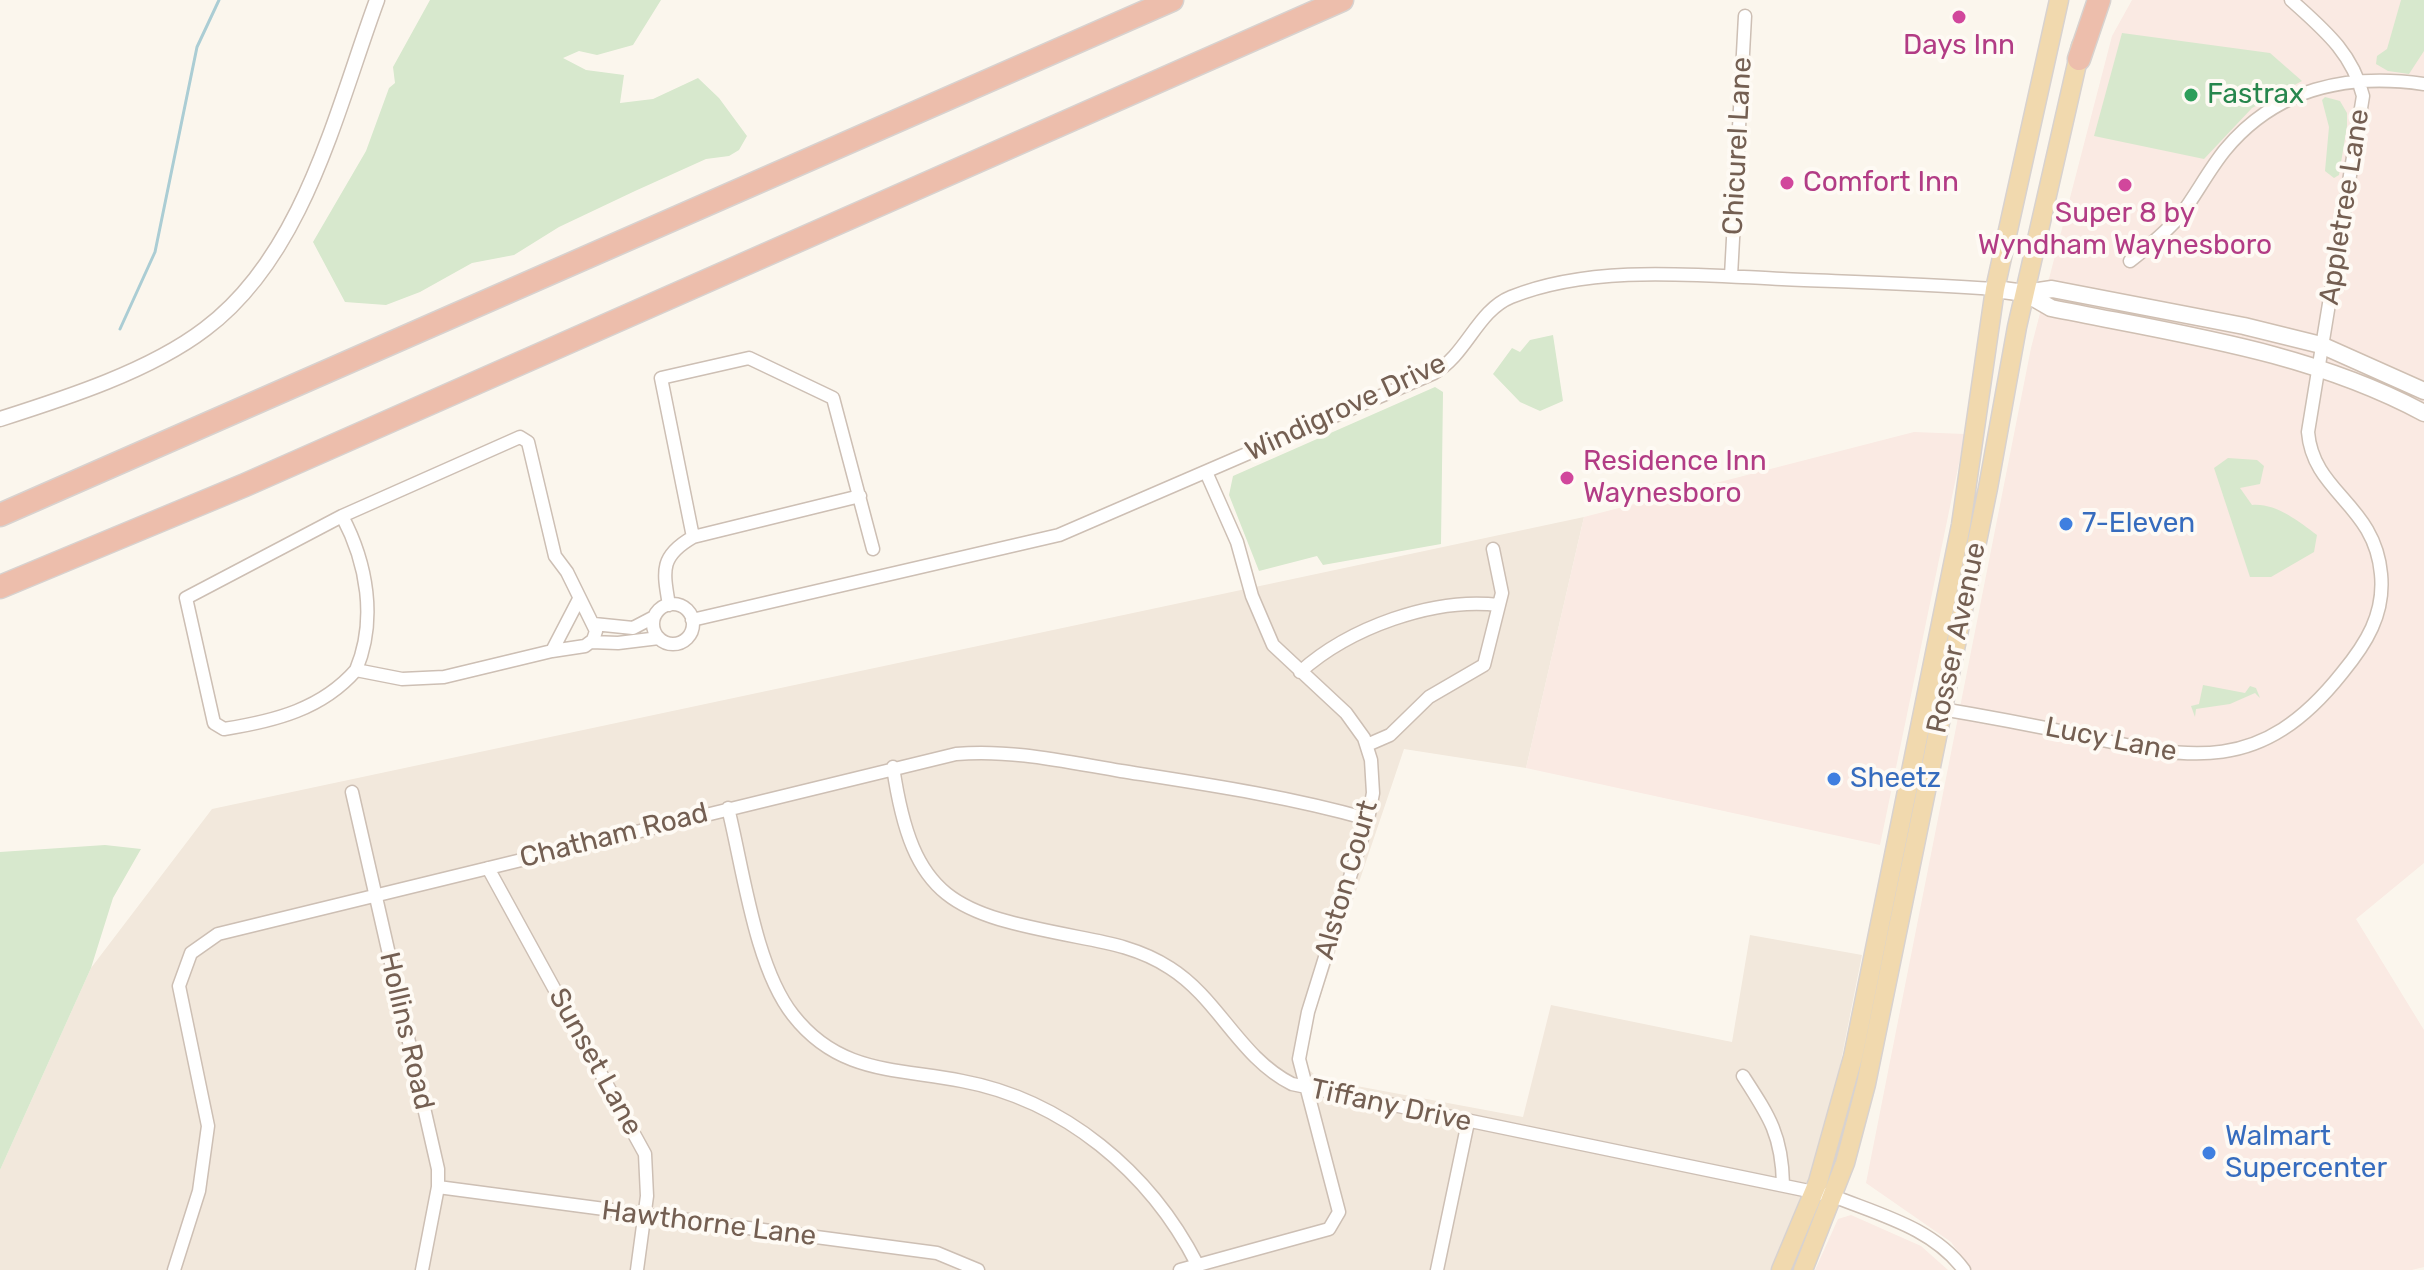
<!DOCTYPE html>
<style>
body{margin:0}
canvas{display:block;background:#fbf6ed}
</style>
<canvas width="2424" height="1270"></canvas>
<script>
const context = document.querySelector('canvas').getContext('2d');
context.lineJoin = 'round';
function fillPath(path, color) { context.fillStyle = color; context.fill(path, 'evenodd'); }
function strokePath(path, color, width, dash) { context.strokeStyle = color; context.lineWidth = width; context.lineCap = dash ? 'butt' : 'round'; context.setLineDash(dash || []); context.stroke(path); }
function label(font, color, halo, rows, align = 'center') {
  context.font = font + ' Rubik,sans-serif'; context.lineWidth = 8; context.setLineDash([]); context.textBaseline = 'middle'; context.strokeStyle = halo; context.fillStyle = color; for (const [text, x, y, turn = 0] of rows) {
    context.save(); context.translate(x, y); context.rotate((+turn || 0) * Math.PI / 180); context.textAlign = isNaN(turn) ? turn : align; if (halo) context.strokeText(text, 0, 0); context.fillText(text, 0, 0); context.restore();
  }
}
const residential = new Path2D(`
 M1584,517L1526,768L1404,749L1299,1060L1319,1079L1523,1117L1551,1005L1732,1042L1750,935L1862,955L1815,1192L1777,1270H0V1170L91,968L212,809Z`);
const commercial = new Path2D(`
 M2132,0H2424V863L2356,919L2424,1030V1267L2412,1270H1971L1951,1242L1866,1183L2031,348L2112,36Z
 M1914,432L1965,434L1880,845L1526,768L1584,517Z
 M1851,1215L1921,1246L1948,1270H1815L1838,1219Z`);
const green = new Path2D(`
 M430,0H661L633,45L597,55L579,51L563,58L586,70L624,75L620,103L653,99L698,78L719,98L747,136L739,150L729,156L706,159L635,191L559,227L514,255L472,263L420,292L386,305L345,302L313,242L366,151L389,88L395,83L393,67Z
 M2401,0H2424V51L2409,74L2388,71L2376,64L2377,56L2387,49Z
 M2122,33L2270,53L2302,81L2252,108L2204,159L2094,136Z
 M2325,97L2340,101L2347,113V126L2339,175L2334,178L2325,171L2329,127L2322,100Z
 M1553,335L1563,401L1540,411L1520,402L1493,374L1512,348L1520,352L1530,340Z
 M1435,387L1443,392L1441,544L1323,565L1317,556L1259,571L1229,495L1233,476Z
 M2228,458L2257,460L2264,466L2260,484L2240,488L2252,505C2276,503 2298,521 2317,535L2314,552L2271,577H2250L2214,468Z
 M2203,685L2245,693L2250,686L2256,688L2260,698L2255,693L2230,704L2196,709L2195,717L2191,706L2199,704Z
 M105,845L141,849L113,898L91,968L0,1170V852Z`);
const stream = new Path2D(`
 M120,329L155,252L197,47L219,0`);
const minor = new Path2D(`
 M2130,261C2148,247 2165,233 2180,216C2196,195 2208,171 2225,150C2276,88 2348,73 2424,84
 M1731,276L1745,16
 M342,516L520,437L528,442L555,556L567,572L596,631L593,640L585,646L552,651L444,677L402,679L356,670C322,709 275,721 224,729L214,723L186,598L342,516C367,563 377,620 356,670
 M693,537L661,378L749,358L833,398L873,549
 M653 624a20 20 0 1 1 40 0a20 20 0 1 1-40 0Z
 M669,605C663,570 660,556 693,537L860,496
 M692,620L1059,535L1434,373C1467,354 1477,311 1511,297C1592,264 1697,275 1782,279C1853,282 1924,284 1995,289
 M594,624L633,628L654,617
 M591,642L618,643L659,638
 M552,651L579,599
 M1300,672C1349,628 1433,597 1499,605
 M1936,708C1984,716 2032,725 2079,735C2192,760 2261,775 2342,673C2366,644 2385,614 2381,574C2375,504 2313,493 2308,432L2363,96C2352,52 2323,29 2291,0
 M1367,745L1390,735L1429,697L1484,665L1502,593L1493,549
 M893,767C913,902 954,913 1078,937C1110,943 1141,949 1170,968C1219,999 1239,1057 1292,1084L1833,1196C1880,1215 1933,1228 1964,1270
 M352,792L438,1169V1187L422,1270
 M728,808C743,868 755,967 793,1015C839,1074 896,1068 962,1081C1064,1100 1150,1172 1197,1264
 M488,868L645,1154L647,1196L637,1270
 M1743,1076C1769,1116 1782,1135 1783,1184
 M438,1187L937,1253L978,1270
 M174,1270L199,1191L208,1126L179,986L191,953L218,934L956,754C1011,749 1067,762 1121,771C1204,784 1287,796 1368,819
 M1180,1270L1329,1229L1339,1212L1299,1059L1308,1012L1368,819L1373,793L1371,760L1364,738L1346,713L1273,645L1252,596L1237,542L1206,472
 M1437,1270L1468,1122`);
const tertiary = new Path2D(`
 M0,419C66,398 150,371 205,329C304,255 336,111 377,0`);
const secondary = new Path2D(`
 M1995,289L2025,293L2052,289L2244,326L2321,345L2424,391
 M2025,293L2051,308C2178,334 2309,351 2424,413`);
const primary = new Path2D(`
 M1781,1270L1818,1182L1853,1057L1961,525L1995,289L2059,0
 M1803,1270L1845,1163L1866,1084L1988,488L2017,327L2081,46`);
const motorway = new Path2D(`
 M2079,59L2099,0
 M0,515L1172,0
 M0,587L245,485L1342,0`);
const markers = [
 [1959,17,8,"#d1479c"],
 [2191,95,8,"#2e9e5b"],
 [1787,183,8,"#d1479c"],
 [2125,185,8,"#d1479c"],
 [1567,478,8,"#d1479c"],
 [2066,524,8,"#3f7fe0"],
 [1834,779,8,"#3f7fe0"],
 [2209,1153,8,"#3f7fe0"]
];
const hotelNames = [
 ["Days Inn",1959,46],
 ["Comfort Inn",1803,183,"left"],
 ["Super 8 by",2125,214],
 ["Wyndham Waynesboro",2125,246],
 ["Residence Inn",1583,462,"left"],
 ["Waynesboro",1583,494,"left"]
];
const leisureNames = [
 ["Fastrax",2207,95]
];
const streetNames = [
 ["Chicurel Lane",1738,146,-87],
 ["Appletree Lane",2345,207,-81],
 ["Windigrove Drive",1346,408,-25],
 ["Rosser Avenue",1957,638,-78],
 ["Lucy Lane",2111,740,11],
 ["Chatham Road",614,836,-14],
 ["Alston Court",1347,880,-74],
 ["Hollins Road",406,1031,77],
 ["Sunset Lane",595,1062,61],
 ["Tiffany Drive",1391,1106,12],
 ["Hawthorne Lane",709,1224,7]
];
const shopNames = [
 ["7-Eleven",2082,524],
 ["Sheetz",1850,779],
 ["Walmart",2225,1137],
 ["Supercenter",2225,1169]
];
fillPath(residential, '#f2e8dc');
fillPath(commercial, '#faeae3');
fillPath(green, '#d7e8cd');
strokePath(stream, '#abcdd4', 3);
strokePath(minor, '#cdbfb4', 15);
strokePath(tertiary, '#cdbfb4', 17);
strokePath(secondary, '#cfbfb2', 19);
strokePath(primary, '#d8d2cf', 21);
strokePath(motorway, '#d8d2cf', 25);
strokePath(minor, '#fff', 12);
strokePath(tertiary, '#fff', 14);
strokePath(secondary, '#fff', 16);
strokePath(primary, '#f1d9ae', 18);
strokePath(motorway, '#edbeac', 22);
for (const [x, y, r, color] of markers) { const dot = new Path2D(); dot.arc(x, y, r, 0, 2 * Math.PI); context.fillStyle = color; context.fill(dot); strokePath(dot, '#fefaf4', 3); }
label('28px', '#b23c85', '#fefaf4', hotelNames);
label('28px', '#27864d', '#fefaf4', leisureNames, 'left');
label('28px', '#745f52', '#fefaf4', streetNames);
label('28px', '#366cbe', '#fefaf4', shopNames, 'left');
</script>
